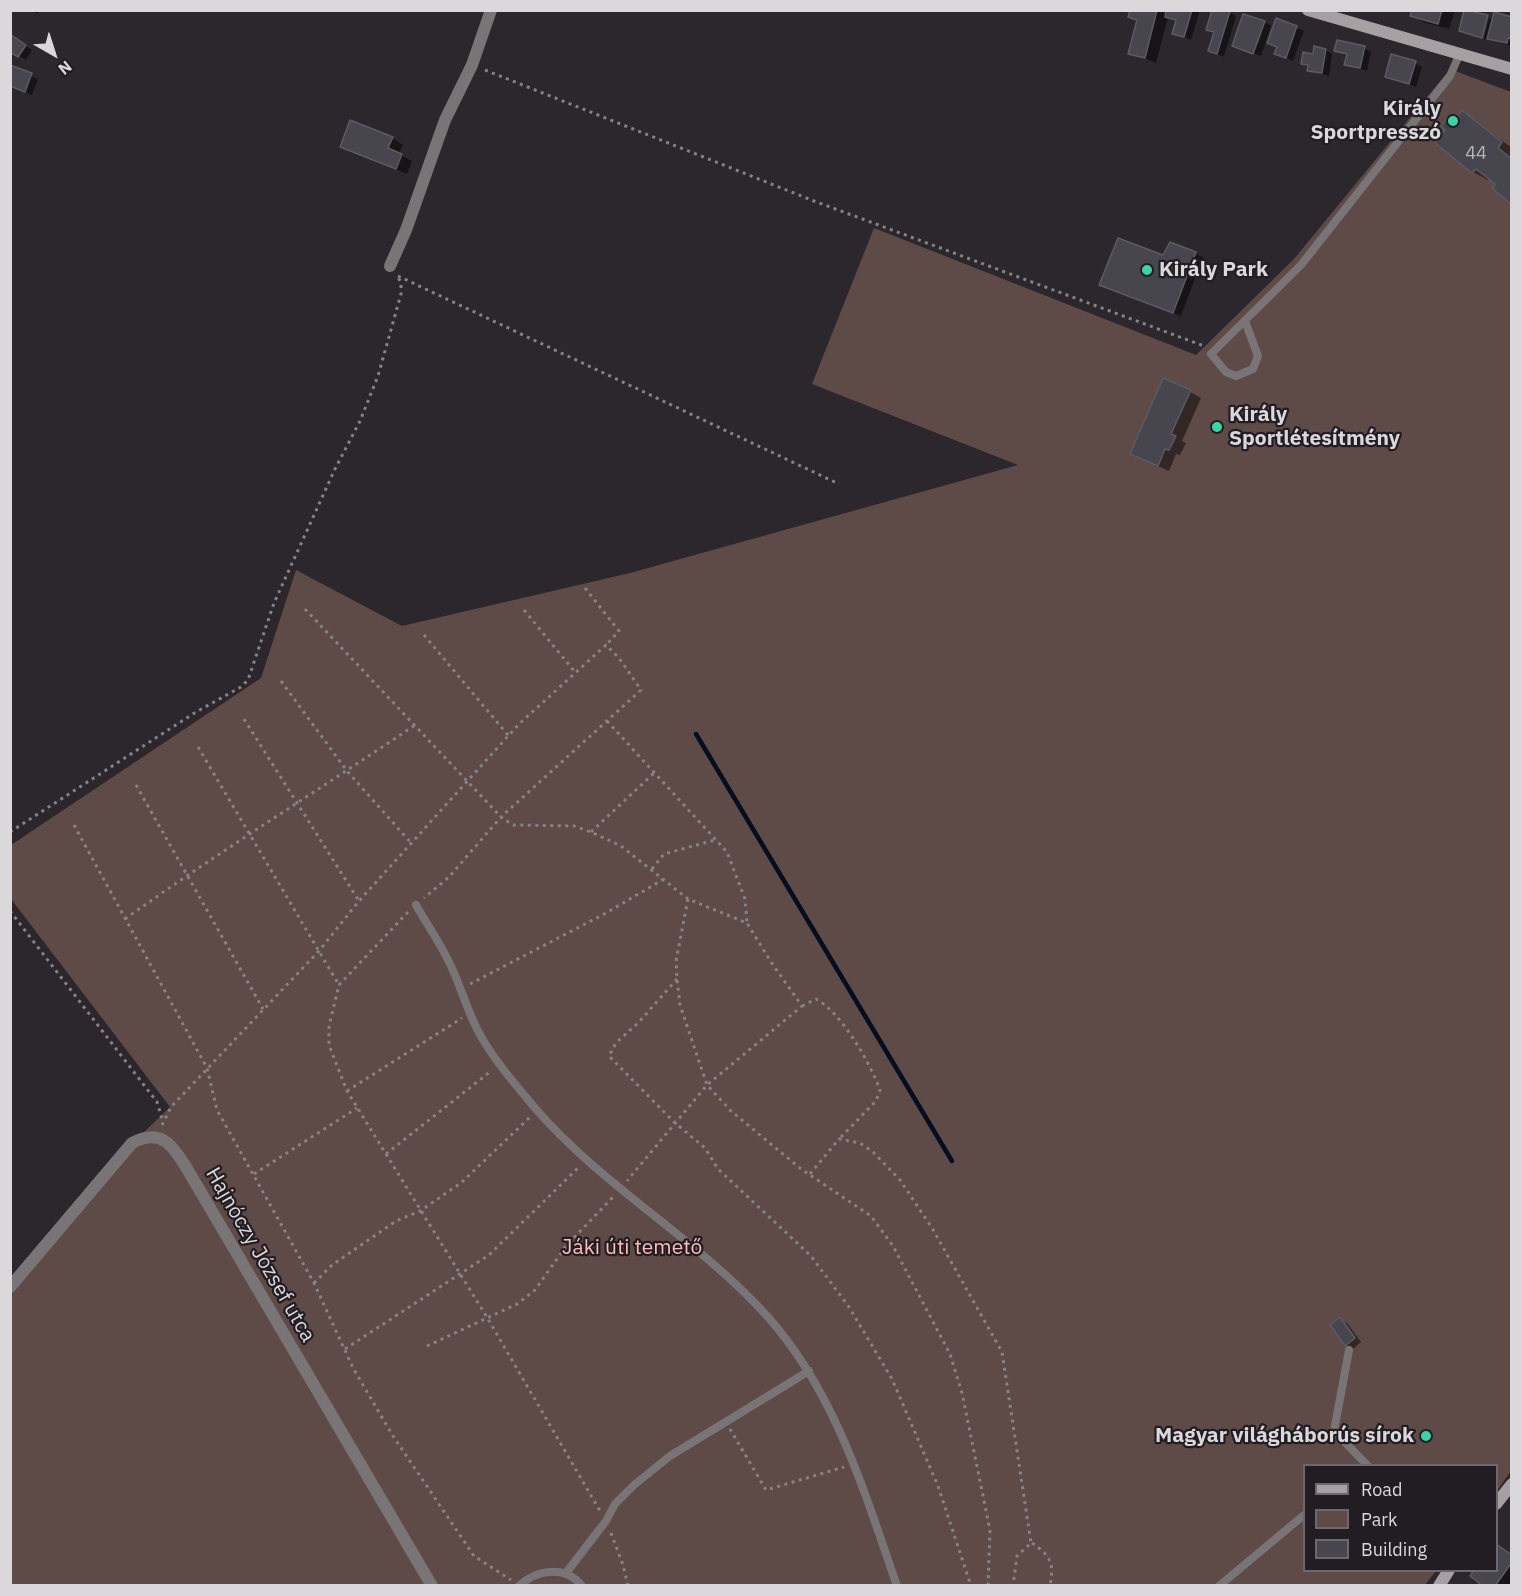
<!DOCTYPE html>
<meta charset="utf-8">
<style>
body{margin:0}
#map{position:relative;width:1522px;height:1596px;overflow:hidden;background:#2c272d;font-family:"IBM Plex Sans",sans-serif}
canvas{display:block}
.frame{position:absolute;inset:0;border:12px solid #dbd8dc;pointer-events:none}
.legend{position:absolute;left:1303px;top:1464px;width:195px;height:108px;box-sizing:border-box;background:#221d23;border:2px solid #6c686d;margin:0;padding:8px 10px;list-style:none;font-size:18px;color:#dbd8dc}
.legend li{display:flex;align-items:center;gap:12px;height:30px}
.legend b{width:30px;border:2px solid #6c686d}
.north{position:absolute;left:24px;top:24px;width:60px;height:60px;-webkit-text-stroke:4px #221d23;paint-order:stroke;rotate:141deg;font-size:16px;font-weight:700;line-height:24px;text-align:center;color:#dbd8dc}
.north::after{content:'';display:block;margin:auto;width:21px;height:27px;background:#dbd8dc;clip-path:polygon(50% 0,100% 100%,50% 72%,0 100%)}
</style>
<div id="map">
<canvas width="1522" height="1596"></canvas>
<div class="frame"></div>
<ul class="legend">
<li><b style="height:8px;background:#a7a0a2"></b>Road</li>
<li><b style="height:16px;background:#5e4a47"></b>Park</li>
<li><b style="height:16px;background:#47464e"></b>Building</li>
</ul>
<div class="north">N</div>
</div>
<script>
const context = document.querySelector('canvas').getContext('2d');
context.lineJoin = 'round';
function fillPath(path, color) { context.fillStyle = color; context.fill(path, 'evenodd'); }
function strokePath(path, color, width, dash) { context.strokeStyle = color; context.lineWidth = width; context.lineCap = dash ? 'butt' : 'round'; context.setLineDash(dash || []); context.stroke(path); }
function label(font, color, halo, rows, align = 'center') {
  context.font = font + ' "IBM Plex Sans",sans-serif'; context.lineWidth = 4.5; context.setLineDash([]); context.textBaseline = 'middle'; context.strokeStyle = halo; context.fillStyle = color; for (const [text, x, y, turn = 0] of rows) {
    context.save(); context.translate(x, y); context.rotate((+turn || 0) * Math.PI / 180); context.textAlign = isNaN(turn) ? turn : align; if (halo) context.strokeText(text, 0, 0); context.fillText(text, 0, 0); context.restore();
  }
}
const green = new Path2D(`
 M1450,69L1511,92V1471L1497,1491L1496,1466H1304V1570L1436,1571L1425,1585H11V1287L120,1155L170,1107L11,899V845L261,678L296,570L402,626L630,573L1018,465L812,384L874,228L1196,355L1294,259Z`);
const shadow = new Path2D(`
 M31,10H40L37,14Z
 M1131,10H1200L1191,40L1174,33L1178,21L1168,17L1156,63L1130,53L1138,22L1130,17Z
 M1213,10H1224L1236,16L1224,57L1210,51L1215,33L1208,29Z
 M1414,10H1455L1449,29L1423,22L1412,16Z
 M1489,18L1494,20L1512,18V46L1484,39Z
 M1277,20L1304,31L1293,61L1276,53Z
 M1264,22L1271,26L1261,56L1234,46Z
 M10,36L32,50L26,60L10,50Z
 M1364,48L1371,52L1367,71L1346,64L1348,56L1336,51Z
 M1326,50L1332,54L1329,76L1308,70L1309,67L1302,63Z
 M1415,63L1422,67L1416,87L1387,76Z
 M10,67L38,79L32,95L10,86Z
 M1463,112L1512,148V203L1490,178L1488,180L1473,172L1437,142Z
 M392,138L403,145L399,154L412,161L407,174L341,147Z
 M1170,244L1203,257L1181,316L1108,288L1164,257Z
 M1190,392L1201,398L1182,441L1186,443L1180,455L1176,454L1169,471L1143,459Z
 M1340,1319L1347,1323L1361,1342L1353,1349L1346,1345Z
 M1512,1555L1510,1586H1486L1496,1570Z`);
const stream = new Path2D(`
 M696,734L952,1161`);
const building = new Path2D(`
 M1130,10H1157L1145,58L1128,54L1137,20L1128,17Z
 M1166,10H1192L1184,37L1172,34L1176,20L1165,17Z
 M1212,10L1230,11L1217,54L1208,51L1214,32L1206,30Z
 M1412,10H1442L1438,24L1410,16Z
 M1464,10L1488,15L1482,38L1459,31Z
 M1494,12L1512,17V39L1508,38L1507,43L1487,39Z
 M1243,14L1265,21L1253,54L1232,46Z
 M1276,18L1297,26L1286,58L1274,54L1277,47L1267,43Z
 M10,34L26,45L18,57L10,52Z
 M1337,40L1365,46L1360,68L1344,65L1347,54L1334,51Z
 M1314,46L1326,49L1322,73L1307,71L1308,65L1301,64L1303,52L1313,54Z
 M1391,54L1416,61L1409,84L1385,77Z
 M10,65L32,73L25,92L10,86Z
 M1462,110L1502,142L1498,148L1512,159V205L1492,188L1495,184L1476,169L1472,173L1435,143L1445,130L1441,126L1448,117L1453,121Z
 M350,120L393,137L388,148L402,154L396,169L340,147Z
 M1118,238L1163,255L1170,242L1196,252L1173,313L1099,285Z
 M1163,378L1191,390L1171,434L1176,436L1169,450L1165,449L1158,466L1130,454Z
 M1340,1317L1355,1338L1345,1346L1330,1325Z
 M1496,1544L1512,1555V1562L1495,1586H1483L1470,1576L1474,1570H1496Z`);
const path = new Path2D(`
 M485,70L814,201L1204,346
 M398,276L839,484
 M585,588L619,631L606,645
 M305,609L501,817L513,825L574,826L591,832L621,846L688,899L747,923L771,962L802,1006L707,1085L627,1181
 M524,610L575,672
 M424,635L508,735
 M281,681L347,771L412,844
 M244,719L359,901
 M607,721L727,852L745,899L747,923
 M198,747L339,985
 M136,785L263,1009
 M74,825L207,1068L217,1110L314,1283L353,1368L393,1436L474,1556L511,1580
 M10,832L196,712L241,687L248,680L274,603L335,469L360,421L378,376L401,294V282L397,276
 M591,832L654,773
 M652,869L664,854L715,840
 M688,899L676,961L677,979L680,1005L707,1085L731,1111L801,1169L871,1216L893,1246L950,1354L962,1393L990,1530L988,1586
 M10,911L157,1102L163,1122
 M408,912L339,985L329,1026V1045L347,1091L488,1319L600,1511
 M125,919C220,851 319,790 415,725
 M677,979L639,1022L616,1043L609,1056L674,1122L705,1148L718,1169L811,1256L849,1307L892,1379L938,1486L971,1586
 M470,984L606,913L664,879
 M802,1006L816,999C842,1013 870,1063 880,1090L876,1101L839,1139
 M347,1091L462,1018
 M162,1125L171,1107L319,951L359,901L519,724L606,645L619,658L641,690L501,817L449,877L424,898
 M386,1154L491,1071
 M254,1174L357,1108
 M810,1174L839,1139L860,1143L873,1152L900,1180L932,1228L1002,1352L1031,1543L1017,1556L1013,1586
 M314,1283L332,1265L396,1221L420,1211L461,1183L530,1117
 M427,1346L517,1304L535,1290L566,1246L613,1197
 M345,1349L489,1255L579,1167
 M730,1429L766,1490L844,1467
 M611,1533L623,1565L628,1586
 M1032,1543C1051,1556 1054,1563 1050,1586`);
const lane = new Path2D(`
 M1245,321L1258,356L1253,369L1236,376L1226,372L1211,354L1301,265L1450,76L1460,53
 M416,905C426,923 439,941 448,960C460,983 466,1008 478,1031C493,1059 515,1084 535,1108C603,1187 698,1239 768,1317C836,1394 864,1491 897,1586
 M1349,1350L1334,1431L1368,1466
 M566,1573L606,1521L615,1504L634,1485L670,1456L809,1371
 M519,1586C536,1570 565,1564 582,1586
 M1219,1586L1304,1515`);
const street = new Path2D(`
 M390,266L406,230L445,120L472,65L491,10
 M10,1287L132,1143C161,1128 171,1144 186,1167L432,1586`);
const secondary = new Path2D(`
 M1308,10L1512,69
 M1496,1504L1512,1484
 M1439,1586L1449,1570`);
const markers = [
 [1453,121,6,"#3cd4a4"],
 [1147,270,6,"#3cd4a4"],
 [1217,427,6,"#3cd4a4"],
 [1426,1436,6,"#3cd4a4"]
];
const numberNames = [
 ["44",1476,154]
];
const poiNames = [
 ["Király",1441,109],
 ["Sportpresszó",1441,133],
 ["Király Park",1159,270,"left"],
 ["Király",1229,415,"left"],
 ["Sportlétesítmény",1229,439,"left"],
 ["Magyar világháborús sírok",1414,1436]
];
const parkNames = [
 ["Jáki úti temető",632,1248]
];
const streetNames = [
 ["Hajnóczy József utca",260,1255,60]
];
fillPath(green, '#5e4a47');
fillPath(shadow, '#0007');
strokePath(stream, '#040e22', 4.5);
fillPath(building, '#47464e');
strokePath(building, '#5c5b63', 1.5);
strokePath(path, '#868287', 3, [3, 4.5]);
strokePath(lane, '#797576', 8);
strokePath(street, '#797576', 12);
strokePath(secondary, '#a7a0a2', 12);
for (const [x, y, r, color] of markers) { const dot = new Path2D(); dot.arc(x, y, r, 0, 2 * Math.PI); context.fillStyle = color; context.fill(dot); strokePath(dot, '#221d23', 2); }
label('18px', '#b6b4b8', null, numberNames);
label('bold 21px', '#dbd8dc', '#221d23', poiNames, 'right');
label('21px', '#fdbdb5', '#221d23', parkNames);
label('21px', '#dbd8dc', '#221d23', streetNames);
</script>
